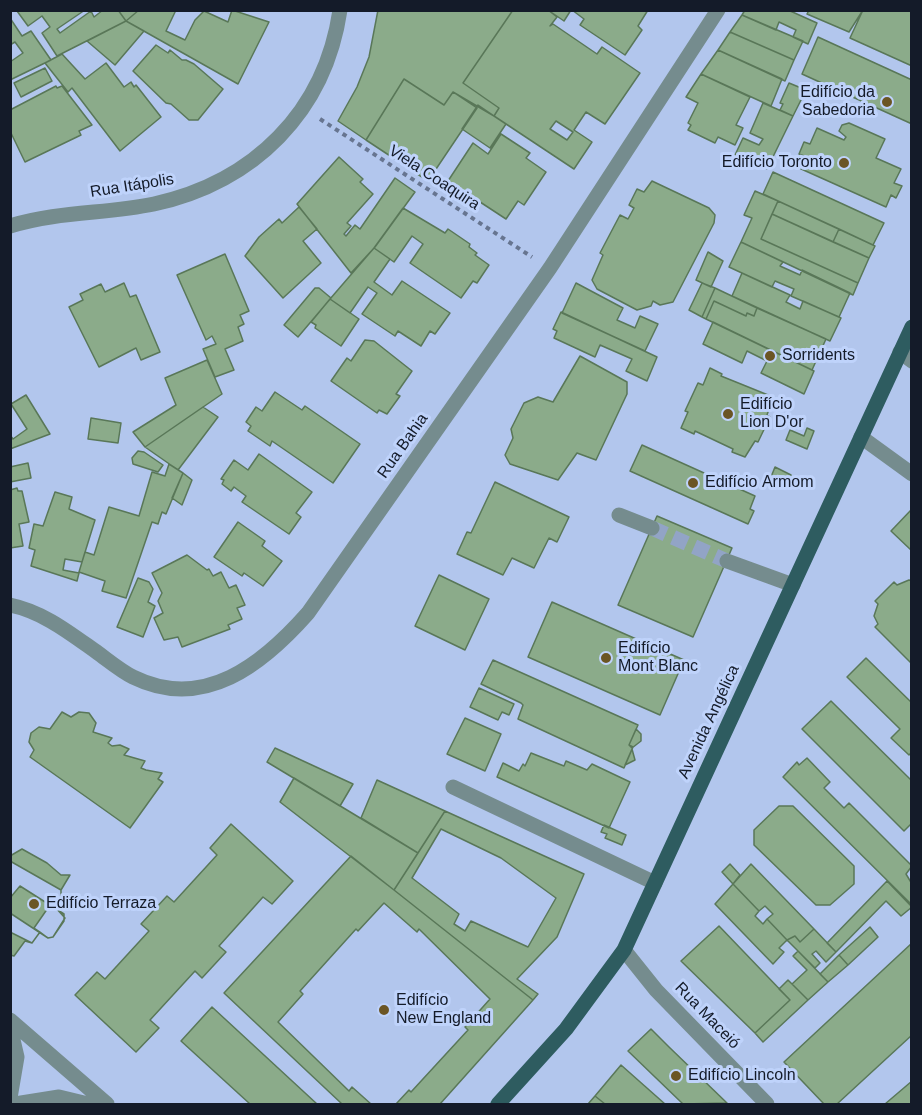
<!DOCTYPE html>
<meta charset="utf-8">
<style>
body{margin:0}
#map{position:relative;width:922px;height:1115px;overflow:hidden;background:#b2c6ed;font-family:Arial,sans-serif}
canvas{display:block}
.frame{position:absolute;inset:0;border:12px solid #141b29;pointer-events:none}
</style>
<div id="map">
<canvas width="922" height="1115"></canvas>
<div class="frame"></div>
</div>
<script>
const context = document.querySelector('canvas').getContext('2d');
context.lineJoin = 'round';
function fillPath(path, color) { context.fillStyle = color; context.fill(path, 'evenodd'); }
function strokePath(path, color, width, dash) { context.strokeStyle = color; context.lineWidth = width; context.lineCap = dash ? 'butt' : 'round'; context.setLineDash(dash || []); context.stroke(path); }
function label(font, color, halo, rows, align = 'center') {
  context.font = font + ' Arial,sans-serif'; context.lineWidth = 6; context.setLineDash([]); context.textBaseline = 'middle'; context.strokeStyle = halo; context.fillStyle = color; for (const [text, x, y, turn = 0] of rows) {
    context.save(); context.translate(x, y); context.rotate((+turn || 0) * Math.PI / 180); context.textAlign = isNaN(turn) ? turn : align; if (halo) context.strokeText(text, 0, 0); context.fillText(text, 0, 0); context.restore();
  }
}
const building = new Path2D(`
 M85,10L57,29L60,33L91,11L94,17L103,10H118L126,21L57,56L42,33L50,27L42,16L28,26L17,11Z
 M118,10H139L126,21Z
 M139,10H176L166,31L185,40L195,20L204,11L228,22L232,10L269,22L238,84L126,21Z
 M378,10H513L463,83L499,108L494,116L453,92L444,105L404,79L366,140L338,121L357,87L369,57Z
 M513,10H548L557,17L550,26L553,24L597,54L602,47L640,73L605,124L586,112L574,130L592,142L574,169L494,116L499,108L463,83ZM556,121L573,132L567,140L550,129Z
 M548,10H571L564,21Z
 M572,10H648L638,26L642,30L625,55L580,25L584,19Z
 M745,10H788L817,23L808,44L793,37L796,30L779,22L776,30L742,15Z
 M809,10H863L849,32L807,14Z
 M863,10H912V66L850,38Z
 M742,15L803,41L794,60L730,32Z
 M10,18L22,36L31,31L51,60L10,80V62L23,53L15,42L10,45Z
 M126,21L144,31L115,65L87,41Z
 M730,32L794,60L785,81L718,50Z
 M818,37L912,80V124L802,74Z
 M156,45L168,53L170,50L182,60H186L194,64L223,89L198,120H189L171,104L166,103L133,71Z
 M718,50L782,79L771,106L701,74Z
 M62,54L85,79L106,63L124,87L131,82L134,87L136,85L161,117L120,151L72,88L68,92L45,63Z
 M45,68L52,81L21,97L14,83Z
 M701,74L750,97L736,125L743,128L735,145L718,137L715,143L688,130L691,125L688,123L698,103L686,97Z
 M404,79L444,105L453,92L477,108L428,181L366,140Z
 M789,83L806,90L793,116L780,110L783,104L780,103Z
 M56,86L57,88L62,86L92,125L79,131L81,135L25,162L10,131V110Z
 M763,103L793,116L767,169L735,155L743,138L759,145L763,139L750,133Z
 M478,105L506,124L490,148L462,129Z
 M849,123L885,139L876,158L901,169L894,183L902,186L896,198L891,195L886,207L799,168L804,156L799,154L804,142L810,144L817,128L844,140L846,137L839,131L842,125Z
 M501,134L530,153L526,158L546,172L524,205L518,201L506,219L448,181L473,143L488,154Z
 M339,157L363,179L360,182L373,194L347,223L351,226L344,234L346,236L355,225L360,229L395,178L415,192L375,247L351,273L297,204Z
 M773,172L884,223L873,245L763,194Z
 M652,181L709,208L715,215L714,223L673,302L660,305L653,301L651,306L637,310L597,289L592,280L603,255L600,253L620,215L628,219L634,208L629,205L637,189L644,192Z
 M755,191L778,201L761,239L858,283L853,295L741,242L752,218L744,215Z
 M778,201L839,229L833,242L772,214Z
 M299,207L317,229L303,241L321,263L283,298L245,256L259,237L279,219L282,223Z
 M403,208L445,233L448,229L470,244L469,247L477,253L475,255L489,265L477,283L473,281L461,298L410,263L423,244L412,236L394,262L374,248Z
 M772,214L869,258L858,283L761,239Z
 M839,229L875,246L869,258L833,242Z
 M741,242L783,262L780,266L800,275L802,270L850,293L839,317L791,296L794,289L775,281L772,287L729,267Z
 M374,248L390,259L374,282L392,295L402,281L450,313L435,334L430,331L421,346L398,331L395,336L362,314L377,293L368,287L350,313L330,299Z
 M708,252L723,261L711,287L696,280Z
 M225,254L249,311L240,315L244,324L238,327L243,341L225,349L234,370L215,377L203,349L216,344L212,336L206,340L177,275Z
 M742,273L790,295L786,302L800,309L803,301L841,318L830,341L732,296Z
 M124,283L130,297L136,295L160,352L141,360L136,348L99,367L69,307L83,300L80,294L101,284L105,292Z
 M576,283L623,308L617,320L635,328L640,316L658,324L645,351L562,313Z
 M702,283L715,288L702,317L689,310Z
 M315,288H319L331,298L298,337L284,325Z
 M715,288L757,308L754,316L747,313L746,316L714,301L706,319L702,317Z
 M330,299L359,319L341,346L315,328L316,325L311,322Z
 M714,301L746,316L747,313L754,316L757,308L826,339L812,370L706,319Z
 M561,312L657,357L647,381L626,371L632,359L600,345L595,357L554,338L557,331L553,329Z
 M713,322L814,371L804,394L761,373L767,361L747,351L742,363L703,344Z
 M365,340L374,341L412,371L396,394L400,396L387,414L379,410L377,413L331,381L347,358L351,361Z
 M580,356L627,382V394L596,460L577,453L558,480L510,464L505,455L513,438L511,429L524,403L538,397L553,402Z
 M207,360L222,394L145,447L133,432L176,405L165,378Z
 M710,368L722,374L721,376L773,397L767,415L770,417L758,442L755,441L745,457L732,452L733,449L695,431L694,434L681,428L688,412L685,411L698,383L703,385Z
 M275,392L302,410L305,406L360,444L333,483L272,441L270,446L248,431L251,426L246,422L256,407L262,411Z
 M26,395L50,434L10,449V435L13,439L27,429L11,404Z
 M203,407L218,417L178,470L145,447Z
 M91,418L121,423L118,443L88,439Z
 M807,428L814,431L807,449L786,440L790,430L804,436Z
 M642,445L755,496L750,509L754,511L748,524L630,471Z
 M138,451L144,452L163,465L158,472L133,464L132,458Z
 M259,454L312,492L296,513L301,517L289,534L242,502L246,496L234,487L231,491L222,484L224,480L221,479L234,460L248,470Z
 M28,463L31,478L10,482V467Z
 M169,464L183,473L166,514L162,512L158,524L152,522L126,598L102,591L105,581L79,572L85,552L94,555L109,507L139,516L152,472L165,476Z
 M775,467L791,475L785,489L769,482Z
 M183,473L192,480L182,505L172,498Z
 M495,482L569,517L557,542L549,538L534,568L512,558L503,575L457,554L467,532L471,533Z
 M17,488L18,491H22L29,522L19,524L23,546L10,548V490Z
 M55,492L72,497L69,509L95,520L82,562L65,559L63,570L79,573L77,581L31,566L35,550L29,548L34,524L43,526Z
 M911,510H912V551L891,531Z
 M657,516L732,548L693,637L618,605Z
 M238,522L265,541L262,546L282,561L263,586L244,573L242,576L214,557Z
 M187,555L207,570L209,569L213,576L221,572L229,588L236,585L245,605L237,608L242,619L228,625L230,629L182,647L178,637L164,640L154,618L163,613L158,601L162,593L152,573Z
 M439,575L489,599L465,650L415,626Z
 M138,578L149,582L153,589L148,602L155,606L143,637L117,627Z
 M909,580L912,581V664L875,627L878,624L874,616L878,604L875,601L894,582L897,585Z
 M552,602L684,660L660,715L528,657Z
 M866,658L912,703V752L909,755L891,738L900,729L847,677Z
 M493,660L638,725L629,745L633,747L624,768L518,719L523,705L521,703L481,684Z
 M479,688L514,704L509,715L502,712L498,720L470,707Z
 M831,701L912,781V823L904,831L802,729Z
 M62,712L71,717L79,712L89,713L96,723L93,732L112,738L108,743L112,746L120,745L129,749L124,755L145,761L141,768L146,770L162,773L158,779L163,782L130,828L30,757L34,750L29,742L31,733L39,727L50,729Z
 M465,718L501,734L485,771L447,754Z
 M636,729L641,734V741L632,748L629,745Z
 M275,748L353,784L340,806L267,762Z
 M632,749L635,760L625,765Z
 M531,753L564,766L566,761L587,770L592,764L630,782L609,828L497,777L503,763L519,771L523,764L525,766Z
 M807,758L830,782L824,788L844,808L849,803L912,866L906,874L912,884V905L783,777L797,762L799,765Z
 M294,778L418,853L394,890L280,802Z
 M377,780L445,811L418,853L361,818Z
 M779,806H793L854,866V884L830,905H816L754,845V830Z
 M445,811L584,874L557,937L517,979L538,994L533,1000L394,890Z
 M231,824L293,881L272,904L263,897L219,946L226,952L202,978L195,971L150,1020L159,1028L136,1052L75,995L97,972L105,979L149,931L141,924L167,896L174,902L217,855L210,848Z
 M604,825L626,835L622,845L605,838L607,834L601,832Z
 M441,829L501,858L556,898L528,947L471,921L465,931L454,924L459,914L412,878Z
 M22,849L47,863L61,875H70L61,890V899L55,907L65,918L53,937L48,938L40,932L32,943L25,941L14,956L10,955V856Z
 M351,856L533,1000L440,1104H342L224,993Z
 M10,861L61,890V899L55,907L50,905L34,928L40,932L32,943L10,932Z
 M730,864L740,875L733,884L722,872Z
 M751,864L814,929L800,942L795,936L787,940L767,919L773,914L765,906L759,911L733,884Z
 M887,881L912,907L901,916L886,901L836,952L827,943Z
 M733,884L759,911L755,916L763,924L767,919L787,940L779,948L784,952L773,964L715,904Z
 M20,886L64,914V921L53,937L48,938L10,913V898Z
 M384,903L417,932L419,929L490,999L465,1027L468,1030L411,1092L409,1090L396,1104H371L352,1087L349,1091L278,1022L303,994L300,991L356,929L358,931Z
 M719,926L790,1000L755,1033L681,961Z
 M870,927L878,937L848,965L839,955Z
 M814,929L836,952L826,962L816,951L812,954L820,963L815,968L787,940L795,936L800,942Z
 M912,943V1035L837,1104H824L784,1062Z
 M798,951L828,982L808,1000L792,984L807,970L793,956Z
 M839,955L848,965L828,982L820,974Z
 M788,980L808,1000L763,1042L755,1033L790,1000L779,989Z
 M212,1007L317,1104H250L181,1041Z
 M651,1029L669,1047L727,1103L683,1104L628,1051Z
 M621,1065L665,1104H668H605L595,1096Z
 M912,1081V1104H885Z
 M595,1096L605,1104H588Z`);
const minorTunnel = new Path2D(`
 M652,528L727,561`);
const path = new Path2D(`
 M320,119L532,257`);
const minor = new Path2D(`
 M10,226C59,211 106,214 154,204C254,182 325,112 340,10
 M900,352L912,361
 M861,437L912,474
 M619,515L652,528
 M727,561L793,585
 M10,605C44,612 71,634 98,653C109,661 121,671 133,677C204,712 263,664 308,613L550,268L718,10
 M453,787L655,883
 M624,950L656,990L767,1104
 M10,1020L107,1104
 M10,1027L17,1057L10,1098
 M15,1104L59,1097L88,1104`);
const major = new Path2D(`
 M498,1104L566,1029L624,950L912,327`);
const markers = [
 [887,102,6,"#6b5524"],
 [844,163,6,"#6b5524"],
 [770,356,6,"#6b5524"],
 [728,414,6,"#6b5524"],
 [693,483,6,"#6b5524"],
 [606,658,6,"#6b5524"],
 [34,904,6,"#6b5524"],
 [384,1010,6,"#6b5524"],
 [676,1076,6,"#6b5524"]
];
const poiNames = [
 ["Edifício da",875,93,"right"],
 ["Sabedoria",875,111,"right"],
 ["Edifício Toronto",832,163,"right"],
 ["Sorridents",782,356],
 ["Edifício",740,405],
 ["Lion D'or",740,423],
 ["Edifício Armom",705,483],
 ["Edifício",618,649],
 ["Mont Blanc",618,667],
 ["Edifício Terraza",46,904],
 ["Edifício",396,1001],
 ["New England",396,1019],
 ["Edifício Lincoln",688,1076]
];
const streetNames = [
 ["Viela Coaquira",434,178,33],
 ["Rua Itápolis",132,186,-9],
 ["Rua Bahia",403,446,-55],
 ["Avenida Angélica",709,722,-65],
 ["Rua Maceió",707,1016,46]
];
fillPath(building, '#8bab8a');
strokePath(building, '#597758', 1.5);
strokePath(minorTunnel, '#92a4c6', 15, [15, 8]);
strokePath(path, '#677590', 4, [4.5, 4.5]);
strokePath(minor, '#758c8e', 15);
strokePath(major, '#2e5c60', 15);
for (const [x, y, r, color] of markers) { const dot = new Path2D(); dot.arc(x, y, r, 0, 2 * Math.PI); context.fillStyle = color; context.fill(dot); strokePath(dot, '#bfd3fb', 2); }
label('16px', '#141b29', '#bfd3fb', poiNames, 'left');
label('16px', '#141b29', '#bfd3fb', streetNames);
</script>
